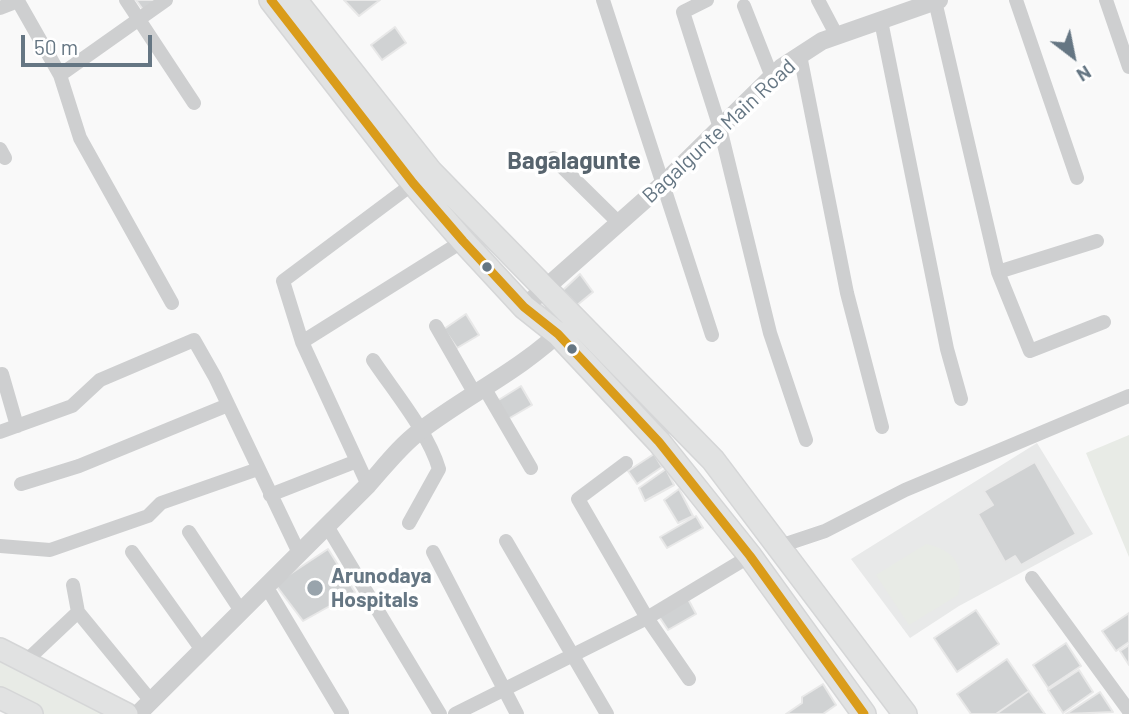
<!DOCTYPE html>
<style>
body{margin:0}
#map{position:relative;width:1129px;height:714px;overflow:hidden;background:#f9f9f9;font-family:Barlow,sans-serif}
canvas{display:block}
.north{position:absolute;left:1038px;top:21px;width:70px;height:70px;-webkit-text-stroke:5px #fff;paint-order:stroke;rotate:148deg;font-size:19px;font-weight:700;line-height:28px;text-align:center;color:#657683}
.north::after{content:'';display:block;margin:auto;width:24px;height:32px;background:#657683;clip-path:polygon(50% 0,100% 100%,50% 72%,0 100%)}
.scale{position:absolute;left:21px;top:35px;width:131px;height:32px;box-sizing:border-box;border:4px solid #657683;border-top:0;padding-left:9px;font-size:21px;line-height:24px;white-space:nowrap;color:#657683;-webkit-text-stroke:5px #fff;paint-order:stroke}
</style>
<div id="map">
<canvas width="1129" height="714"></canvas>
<div class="north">N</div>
<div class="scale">50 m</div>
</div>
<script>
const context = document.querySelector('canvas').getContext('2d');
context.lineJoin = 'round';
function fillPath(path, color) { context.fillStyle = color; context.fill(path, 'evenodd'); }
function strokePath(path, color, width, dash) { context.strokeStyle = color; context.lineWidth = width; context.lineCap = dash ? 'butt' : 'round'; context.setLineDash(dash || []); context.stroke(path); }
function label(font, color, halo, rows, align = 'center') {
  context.font = font + ' Barlow,sans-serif'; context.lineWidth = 7; context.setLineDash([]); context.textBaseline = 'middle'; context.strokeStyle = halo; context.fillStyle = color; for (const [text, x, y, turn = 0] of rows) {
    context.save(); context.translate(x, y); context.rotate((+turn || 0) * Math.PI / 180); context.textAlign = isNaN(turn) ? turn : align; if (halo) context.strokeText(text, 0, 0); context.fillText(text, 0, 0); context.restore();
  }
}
const built = new Path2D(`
 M1037,443L1093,534L959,606L910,638L851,559Z`);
const green = new Path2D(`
 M1129,435V557L1086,453Z
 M926,544C955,550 965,566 958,595L909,625L876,575Z
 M0,654L119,714H43L0,691Z`);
const building = new Path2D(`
 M136,0H160L144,11Z
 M344,0H380L359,16Z
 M395,27L406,43L382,60L371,45Z
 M580,274L593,292L576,306L560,293Z
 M466,314L479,335L457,348L444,329Z
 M521,386L532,405L508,419L497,401Z
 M654,454L662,467L637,484L628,471Z
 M1035,462L1076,534L1021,565L1015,556L1005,562L978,514L993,505L984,491Z
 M666,469L674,485L645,501L639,488Z
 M679,489L693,516L678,523L664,500Z
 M696,516L703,528L667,548L660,537Z
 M328,549L355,592L303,621L275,584Z
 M688,599L696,614L668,630L658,615Z
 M976,610L999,644L957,672L934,638Z
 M1129,613V642L1116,651L1102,631Z
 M1066,643L1081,666L1048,688L1033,665Z
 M1129,645V665L1120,651Z
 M1007,659L1029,691L996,714H971L957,694Z
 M1079,670L1093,692L1063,713L1048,690Z
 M823,684L836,705L823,714H786L802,703V697Z
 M1029,691L1045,714H996Z
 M1100,692L1113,712L1066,714Z`);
const minor = new Path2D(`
 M126,0L194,103
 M603,0L712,335
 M707,0L683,12L720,128L770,333L806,440
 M818,0L837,36
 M1016,0L1077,178
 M1106,0L1129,67
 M935,1L998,272L1097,241
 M744,6L772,77
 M0,8L18,1L60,75L80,138L172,303
 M881,21L947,349L961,399
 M800,55L847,293L882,427
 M60,75L166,0
 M0,149L5,158
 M553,158L619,223
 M998,272L1030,351L1104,322
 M436,326L475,394
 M302,342L463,241
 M373,360C395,393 428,432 439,469L409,523
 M2,374L17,426
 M485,389L531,468
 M0,432L72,406L100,380L194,340L215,377L299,553
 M626,463L578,499L647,618L689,679
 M21,484L79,466L228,405
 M368,485L302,342L283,281L418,180
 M270,495L357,461
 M327,526L440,714
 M189,532L241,611
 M506,541L607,714
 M0,546L50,550L148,516L161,503L258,469
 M777,547L825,531L905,490L1129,396
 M132,552L202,650
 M433,552L517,714
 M1032,578L1129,711
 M73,585L78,612
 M266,586L342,713
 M25,662L78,612L151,701
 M455,714L647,618L750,556`);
const tertiary = new Path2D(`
 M524,307L664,183L782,67L822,41L939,0
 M138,714L368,485C385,466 400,446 420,431C467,395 523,369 565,327`);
const secondary = new Path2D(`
 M0,649L127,714
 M0,698L32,714`);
const primary = new Path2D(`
 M271,0L413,183L463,241L524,307L558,334L659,442L750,556L864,714
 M295,0L430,171L713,460L905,714`);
const bus1 = new Path2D(`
 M271,0L413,183L463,241L524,307L558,334L659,442L750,556L864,714`);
const markers = [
 [487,267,6,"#657683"],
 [572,349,6,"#657683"],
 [315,588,9,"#99a4ac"]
];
const streetNames = [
 ["Bagalgunte Main Road",719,131,-43]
];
const poiNames = [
 ["Arunodaya",331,576],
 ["Hospitals",331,600]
];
const quarterNames = [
 ["Bagalagunte",574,161]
];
fillPath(built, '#e8e9e9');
fillPath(green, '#e8ebe6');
fillPath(building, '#d0d2d3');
strokePath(building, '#e8e8e8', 2);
strokePath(secondary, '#d5d6d7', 24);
strokePath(primary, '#d5d6d7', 26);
strokePath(minor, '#cecfd0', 14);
strokePath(tertiary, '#cecfd0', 18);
strokePath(secondary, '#e1e2e2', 21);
strokePath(primary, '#e1e2e2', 23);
strokePath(bus1, '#da9c1a', 9);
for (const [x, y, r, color] of markers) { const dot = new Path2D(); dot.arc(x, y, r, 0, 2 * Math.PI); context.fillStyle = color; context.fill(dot); strokePath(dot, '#fff', 2.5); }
label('21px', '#657683', '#fff', streetNames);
label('bold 21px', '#657683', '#fff', poiNames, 'left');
label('bold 24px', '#57646e', '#fff', quarterNames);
</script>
